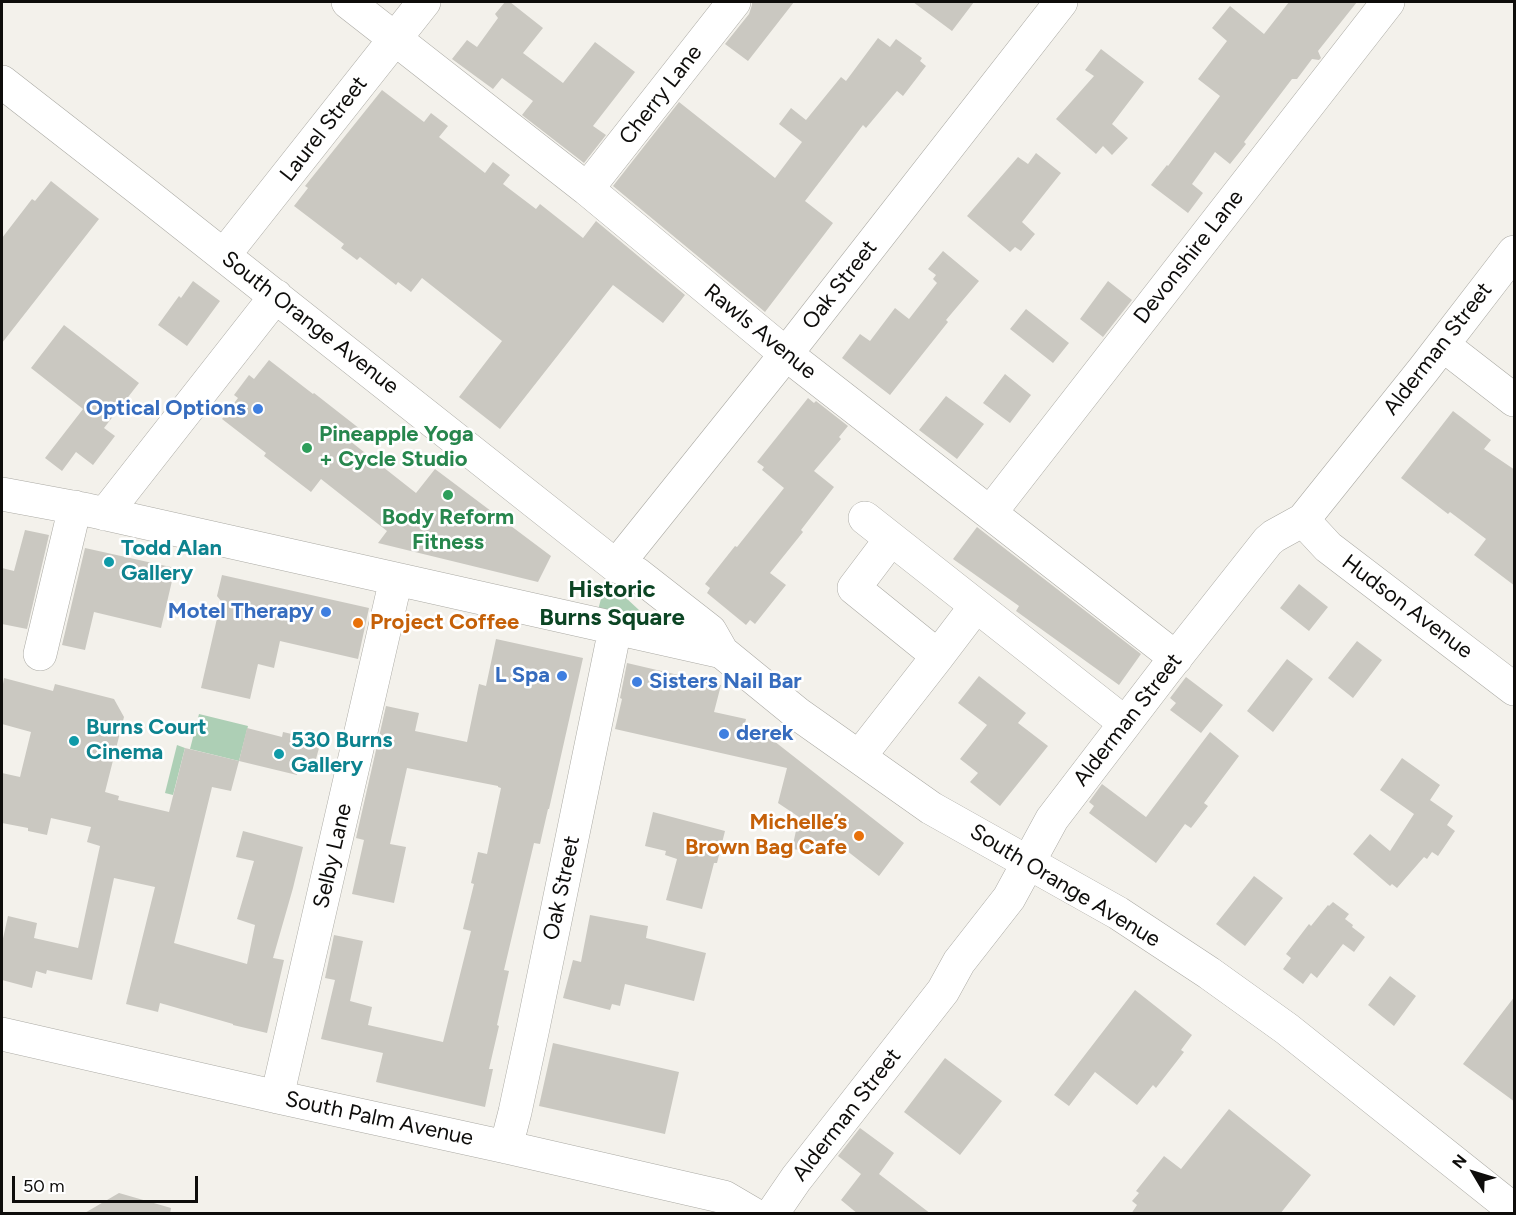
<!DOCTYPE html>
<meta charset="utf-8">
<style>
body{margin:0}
#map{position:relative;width:1516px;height:1215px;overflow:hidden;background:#f3f1eb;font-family:Figtree,sans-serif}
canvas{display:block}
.frame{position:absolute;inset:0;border:3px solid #0e0d0b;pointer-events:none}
.north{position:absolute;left:1444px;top:1143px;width:60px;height:60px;-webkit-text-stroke:4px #fff;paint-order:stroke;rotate:308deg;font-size:16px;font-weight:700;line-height:24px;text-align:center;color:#0e0d0b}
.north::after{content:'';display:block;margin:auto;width:21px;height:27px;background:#0e0d0b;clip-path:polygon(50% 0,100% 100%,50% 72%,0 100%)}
.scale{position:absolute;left:12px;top:1176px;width:186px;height:27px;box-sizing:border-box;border:3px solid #0e0d0b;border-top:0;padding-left:8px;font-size:18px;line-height:21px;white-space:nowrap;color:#0e0d0b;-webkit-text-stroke:4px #fff;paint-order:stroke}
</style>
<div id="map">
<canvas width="1516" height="1215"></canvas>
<div class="frame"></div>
<div class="north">N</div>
<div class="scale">50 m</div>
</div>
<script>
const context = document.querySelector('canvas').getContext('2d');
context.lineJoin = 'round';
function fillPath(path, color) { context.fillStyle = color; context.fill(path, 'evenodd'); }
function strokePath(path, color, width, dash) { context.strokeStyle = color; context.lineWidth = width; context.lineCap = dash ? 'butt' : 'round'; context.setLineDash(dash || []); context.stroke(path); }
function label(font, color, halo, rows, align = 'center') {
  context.font = font + ' Figtree,sans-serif'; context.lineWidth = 5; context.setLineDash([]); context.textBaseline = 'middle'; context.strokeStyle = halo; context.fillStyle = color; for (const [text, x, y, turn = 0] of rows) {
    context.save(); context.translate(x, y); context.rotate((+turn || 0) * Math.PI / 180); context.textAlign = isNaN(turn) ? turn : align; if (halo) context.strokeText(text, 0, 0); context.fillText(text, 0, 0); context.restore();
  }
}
const green = new Path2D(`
 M612,585L639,610L641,612L638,617L598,610L602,595Z
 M199,714L248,726L239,761L190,749Z
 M177,745L185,748L173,795L165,793Z`);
const building = new Path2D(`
 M505,2H510L543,28L523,53L563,83L595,42L635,72L593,126L606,135L584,163L522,115L533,101L502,78L493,89L452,59L467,40L477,47L498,18L495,14Z
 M752,2H794L748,61L725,44L749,14L752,5Z
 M913,2H974L952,31Z
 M1289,2H1357L1318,51L1321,58L1319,60L1312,59L1297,79H1292L1244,142L1246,144L1230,164L1215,152L1192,184L1203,193L1188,213L1151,185L1167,165L1168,166L1220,96L1198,79L1227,41L1212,28L1230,6L1264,34Z
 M878,38L890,47L896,39L922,58L920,61L926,66L903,96L897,91L866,128L863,125L805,201L833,223L765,312L613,186L679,102L775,178L802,142L779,124L791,108L806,120L841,77L846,81Z
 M1101,49L1144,82L1112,124L1128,138L1112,155L1103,146L1096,154L1056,119L1094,76L1085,70Z
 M382,90L424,122L431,113L448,126L439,137L485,173L493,162L510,175L503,184L536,209L540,204L583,238L596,221L685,295L663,323L613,285L500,429L459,397L502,341L422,278L411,292L398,282L396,285L360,257L357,260L341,248L344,244L294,206L308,188L305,186Z
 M1036,153L1061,173L1022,222L1035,234L1021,251L1015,247L1010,252L967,216L1018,157L1028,164Z
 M51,181L99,219L2,343V238L32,199L35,201Z
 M943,251L979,281L946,320L948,322L890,395L842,358L860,334L870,341L895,308L909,319L937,283L933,279L936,275L928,269Z
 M193,281L220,301L187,346L158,325L179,296L181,298Z
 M1108,281L1132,300L1103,337L1080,319Z
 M1026,309L1069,343L1053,363L1010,329Z
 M64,325L139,383L104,428L115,436L93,465L76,452L62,471L45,458L83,409L31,368Z
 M269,360L313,394L314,393L360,429L350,441L416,493L435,469L551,556L538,582L378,543L387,531L321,479L311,492L264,456L266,453L222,419L238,398L234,395L249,375L254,379Z
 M1005,374L1031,395L1010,423L983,403Z
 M946,396L984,424L957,459L919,430Z
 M808,398L814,403L816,401L848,426L839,437L841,439L814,471L834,487L801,530L803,532L770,573L786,585L755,624L750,620L746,625L707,593L710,588L705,584L735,546L737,547L784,488L762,470L764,467L757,462Z
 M1453,411L1491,440L1484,449L1515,470V586L1474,555L1486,539L1450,512L1448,514L1401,478Z
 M977,527L1141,654L1119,685L1016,611L1019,606L953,559Z
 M25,530L49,535L27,629L2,624V568L14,571Z
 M85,548L175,568L161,628L94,612L85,650L62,645Z
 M222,575L369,608L358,659L280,641L274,668L258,664L250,699L201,688L221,601L217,596Z
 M1299,584L1328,607L1309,631L1280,608Z
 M496,639L583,658L549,809H548L540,844L534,843L504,970L509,971L497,1025L499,1026L489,1069H493L485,1107L376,1082L383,1053L321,1039L335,980L325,978L334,935L363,941L350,1001L372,1007L368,1025L443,1042L471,931L463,929L474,884L471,883L478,852L487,854L501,788L498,787V786L407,768L390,844L406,847L394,903L352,894L364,840L356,838L386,706L419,713L415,731L467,742L479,684L486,686Z
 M1357,641L1382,660L1353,698L1328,678Z
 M1287,659L1313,679L1273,732L1247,711Z
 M627,663L721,685L714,712L746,719L744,727L760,730L904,843L879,876L837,843L830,854L792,849L799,817L778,803L787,768L615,729L622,699L620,698Z
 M979,676L1026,713L1018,723L1048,746L1000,806L970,782L978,773L960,759L987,725L958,703Z
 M1186,677L1223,705L1201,733L1170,710L1176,703L1170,698Z
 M4,678L53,691L55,684L114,699L124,717L105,792L119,796L118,800L169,812L185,748L239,761L231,791L212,787L174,943L247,964L255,925L237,919L254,861L236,857L243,831L303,847L293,888L273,958L284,960L267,1033L233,1025V1024L160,1003L158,1012L126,1004L155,887L114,878L92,980L47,970L46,974L36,971L32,988L2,980V943L8,916L37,923L34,938L78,948L100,846L87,842L91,827L51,818L47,835L28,831V828L2,823V773L20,777L31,732L2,724V690Z
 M247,728L282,737L283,732L309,738L308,745L319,748L313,770L298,767L297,775L239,761Z
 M1210,732L1239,756L1204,803L1208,806L1191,828L1185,824L1156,863L1089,813L1094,806L1089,802L1102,784L1146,817Z
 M1402,758L1440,785L1430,800L1453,816L1447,825L1455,831L1438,856L1432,852L1427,859L1424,857L1397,888L1392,884L1390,886L1353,854L1370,834L1390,851L1414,814L1380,790Z
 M653,812L725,831L717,863H714L702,909L666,900L677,859L665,855L666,851L645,846Z
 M1254,876L1283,898L1245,946L1216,924Z
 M1333,902L1349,914L1345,919L1353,925L1352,927L1365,937L1354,952L1343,944L1317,978L1311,973L1303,984L1283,969L1291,958L1286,954L1309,924L1311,926L1328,905L1329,906Z
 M590,915L648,926L646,938L706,953L694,1001L625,984L620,1006L612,1004L610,1010L563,998L573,960L581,962Z
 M1390,976L1416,996L1394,1026L1368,1005Z
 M1135,990L1192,1035L1181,1050L1184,1052L1156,1088L1153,1085L1137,1105L1095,1072L1069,1106L1054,1095Z
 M1515,996V1102L1463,1064Z
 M553,1043L679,1072L665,1134L539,1106Z
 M945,1058L1002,1101L960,1155L904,1112Z
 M1229,1109L1311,1175L1280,1214H1131L1137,1205L1132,1201L1139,1193L1136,1191L1164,1156L1181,1169Z
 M860,1128L894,1153L879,1174L931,1214H858L841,1200L861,1174L838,1156Z
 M119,1193L171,1208L170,1214H83Z`);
const minor = new Path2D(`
 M348,2L587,189L786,354L1176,658
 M2,82L142,191L616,566L637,574L710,631L722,652L798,714L931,808L1118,913L1209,973L1287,1029L1514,1210
 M587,189L734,2
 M224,255L424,2
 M1443,345L1514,400
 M2,494L88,510L722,652
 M990,513L1388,2
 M105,514L276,296
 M865,518L1125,723
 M1303,520L1328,547L1514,689
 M891,539L854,588L938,656L976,606
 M616,566L786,354L1061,2
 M40,654L75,507
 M859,757L938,656
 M2,1034L282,1098L506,1147L724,1197L753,1214
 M277,1097L396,579
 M506,1147L515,1112L533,1028L615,629
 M772,1214L796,1179L943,991L959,962L1009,898L1052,819L1166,670L1268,541L1274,536L1303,520L1424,369L1514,252`);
const markers = [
 [258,409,6,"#3f7fe0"],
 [307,448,6,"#2e9e5b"],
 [448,495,6,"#2e9e5b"],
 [109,562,6,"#0f9aa8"],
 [326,612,6,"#3f7fe0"],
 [358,623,6,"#e8710a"],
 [562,676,6,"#3f7fe0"],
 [637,682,6,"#3f7fe0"],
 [724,734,6,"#3f7fe0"],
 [74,741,6,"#0f9aa8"],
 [279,754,6,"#0f9aa8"],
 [859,836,6,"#e8710a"]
];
const streetNames = [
 ["Cherry Lane",661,95,-52],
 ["Laurel Street",324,129,-52],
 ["Devonshire Lane",1189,257,-52],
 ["Oak Street",840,285,-52],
 ["South Orange Avenue",310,323,38],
 ["Rawls Avenue",760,332,39],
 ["Alderman Street",1438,349,-52],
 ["Hudson Avenue",1407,607,37],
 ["Alderman Street",1128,720,-52],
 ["Selby Lane",333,856,-77],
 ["South Orange Avenue",1065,886,31],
 ["Oak Street",562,888,-78],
 ["Alderman Street",847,1115,-52],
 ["South Palm Avenue",379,1119,12]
];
const shopNames = [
 ["Optical Options",246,409],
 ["Motel Therapy",314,612],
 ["L Spa",550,676],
 ["Sisters Nail Bar",649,682,"left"],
 ["derek",736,734,"left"]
];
const leisureNames = [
 ["Pineapple Yoga",319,435],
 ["+ Cycle Studio",319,460],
 ["Body Reform",448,518,"center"],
 ["Fitness",448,543,"center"]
];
const cultureNames = [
 ["Todd Alan",121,549],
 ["Gallery",121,574],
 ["Burns Court",86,728],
 ["Cinema",86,753],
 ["530 Burns",291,741],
 ["Gallery",291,766]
];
const foodNames = [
 ["Project Coffee",370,623],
 ["Michelle’s",847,823,"right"],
 ["Brown Bag Cafe",847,848,"right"]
];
const neighbourhoodNames = [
 ["Historic",612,590],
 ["Burns Square",612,618]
];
fillPath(green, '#adcfb5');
fillPath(building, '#cac8c1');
strokePath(minor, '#abaaa4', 34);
strokePath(minor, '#fff', 33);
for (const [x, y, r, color] of markers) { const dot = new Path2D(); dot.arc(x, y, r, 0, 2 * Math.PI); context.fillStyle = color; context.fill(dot); strokePath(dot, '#fff', 2); }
label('22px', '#0e0d0b', '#fff', streetNames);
label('bold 22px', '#366cbe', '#fff', shopNames, 'right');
label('bold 22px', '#27864d', '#fff', leisureNames, 'left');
label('bold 22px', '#0d838f', '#fff', cultureNames, 'left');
label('bold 22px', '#c56008', '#fff', foodNames, 'left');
label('bold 24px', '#0c4524', '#fff', neighbourhoodNames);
</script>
